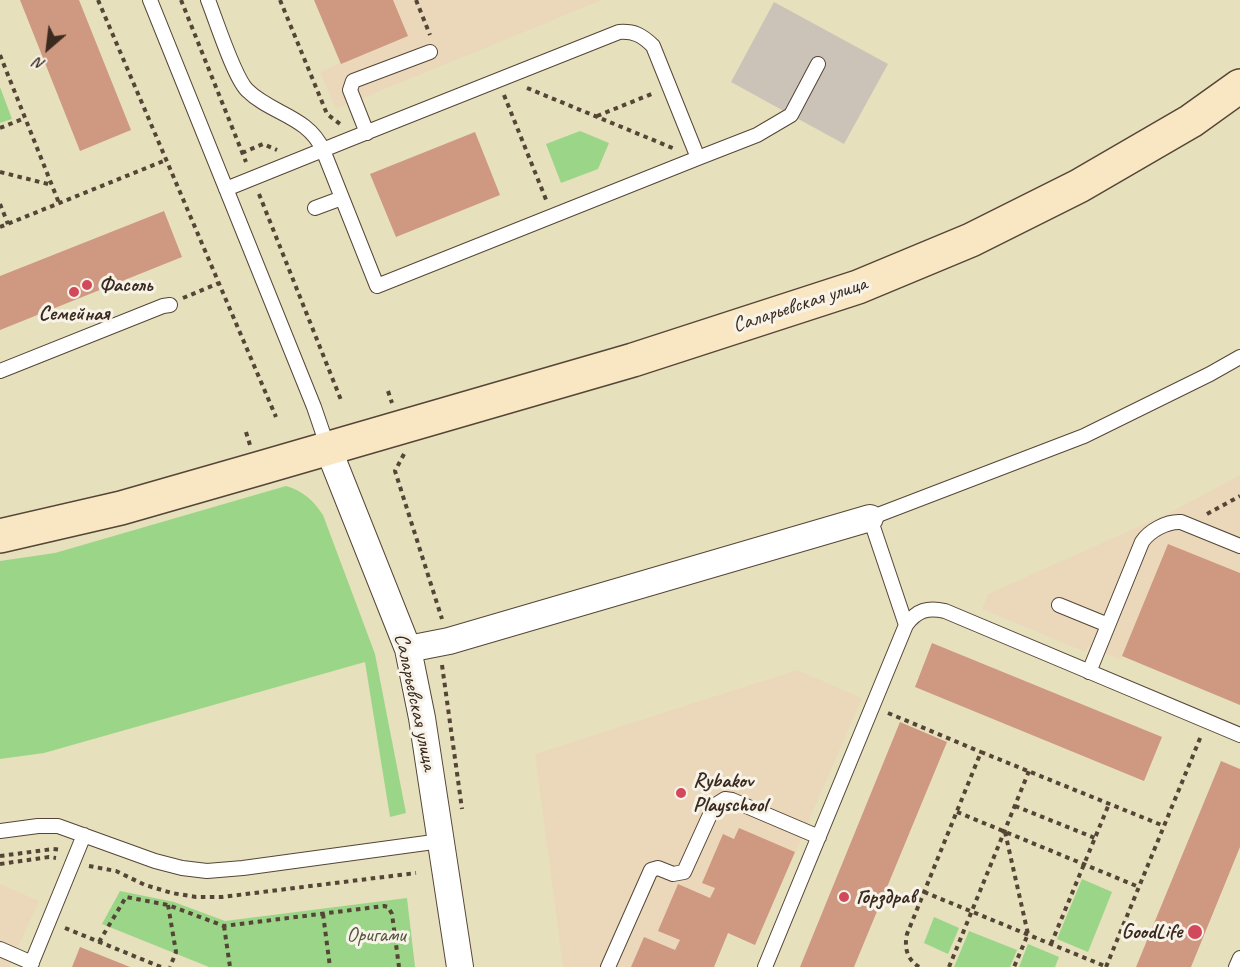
<!DOCTYPE html>
<meta charset="utf-8">
<style>
body{margin:0}
#map{position:relative;width:1240px;height:967px;overflow:hidden;background:#e6e0bd;font-family:Caveat,sans-serif}
canvas{display:block}
.north{position:absolute;left:18px;top:18px;width:60px;height:60px;-webkit-text-stroke:4px #f7f3e8;paint-order:stroke;rotate:208deg;font-size:16px;font-weight:700;line-height:24px;text-align:center;color:#3b2a1e}
.north::after{content:'';display:block;margin:auto;width:21px;height:27px;background:#3b2a1e;clip-path:polygon(50% 0,100% 100%,50% 72%,0 100%)}
</style>
<div id="map">
<canvas width="1240" height="967"></canvas>
<div class="north">N</div>
</div>
<script>
const context = document.querySelector('canvas').getContext('2d');
context.lineJoin = 'round';
function fillPath(path, color) { context.fillStyle = color; context.fill(path, 'evenodd'); }
function strokePath(path, color, width, dash) { context.strokeStyle = color; context.lineWidth = width; context.lineCap = dash ? 'butt' : 'round'; context.setLineDash(dash || []); context.stroke(path); }
function label(font, color, halo, rows, align = 'center') {
  context.font = font + ' Caveat,sans-serif'; context.lineWidth = 6; context.setLineDash([]); context.textBaseline = 'middle'; context.strokeStyle = halo; context.fillStyle = color; for (const [text, x, y, turn = 0] of rows) {
    context.save(); context.translate(x, y); context.rotate((+turn || 0) * Math.PI / 180); context.textAlign = isNaN(turn) ? turn : align; if (halo) context.strokeText(text, 0, 0); context.fillText(text, 0, 0); context.restore();
  }
}
const built = new Path2D(`
 M314,0H602L336,109L320,72L340,63Z
 M1240,475V705L1123,656L1121,660L1088,646L1085,652L982,609L988,594L1171,512Z
 M797,670L862,698L755,945L728,933L714,967H563L535,754Z
 M0,884L39,901L9,967H0Z`);
const industrial = new Path2D(`
 M774,2L888,64L844,144L731,82Z`);
const green = new Path2D(`
 M0,87L12,119L0,123Z
 M580,131L609,143L598,169L561,183L546,144Z
 M286,486C303,491 313,500 323,515L375,654L406,813L390,817L365,662L44,753L0,759V561L55,553Z
 M1082,879L1112,892L1088,952L1057,939Z
 M120,891L174,902L225,921L407,898L415,967H209L102,924Z
 M934,917L959,928L948,954L924,943Z
 M969,931L1017,950L1010,967H954Z
 M1028,944L1059,957L1055,967H1019Z`);
const building = new Path2D(`
 M20,0H79L131,130L80,151Z
 M314,0H393L408,36L341,64Z
 M475,132L500,195L396,237L370,174Z
 M164,211L182,257L0,330V276Z
 M1168,544L1240,573V705L1122,656Z
 M932,643L1162,737L1144,781L915,687Z
 M900,722L947,742L854,967H800Z
 M1221,761L1240,769V847L1191,967H1136Z
 M739,828L795,852L755,945L728,933L714,967H631L644,937L675,950L680,940L658,931L678,884L710,898L715,888L702,883L723,834L734,839Z
 M80,947L130,967H72Z`);
const path = new Path2D(`
 M98,0L276,417
 M181,0L246,162
 M280,0L327,114L340,124
 M416,0L430,35
 M0,55L59,203
 M527,88L675,149
 M504,95L547,202
 M597,116L654,93
 M0,128L25,118
 M242,153L263,144L277,150
 M0,172L52,185
 M259,194L341,400
 M0,204L8,224
 M0,227L166,160
 M183,298L219,283
 M388,391L392,403
 M246,432L250,445
 M404,454L395,471L442,619
 M1207,514L1240,496
 M442,665L462,809
 M888,713L981,752
 M1015,806L1095,838
 M957,812L1139,887
 M1005,832L1028,934L1014,967
 M0,856L53,849L62,850
 M0,864L49,857L56,858
 M89,866L116,871L145,885L172,893L196,897H222L416,873
 M924,892L1107,967
 M168,905L176,952L170,967
 M323,914L330,967
 M224,926L230,967
 M65,928L161,967
 M99,942L126,897L168,905L224,926L384,906L388,907L392,914L399,967
 M1051,944L1109,804
 M919,967C907,959 904,948 907,934L981,752L1164,826
 M949,967L1029,771
 M1106,967L1201,736`);
const lane = new Path2D(`
 M150,0L314,407L328,448
 M208,0C216,20 234,77 247,90C271,114 308,116 323,150L377,286L698,158L653,46C642,35 634,31 619,32L350,139L226,189
 M367,133L350,90L353,81L430,52
 M698,158L757,135L791,115L818,64
 M315,208L342,198
 M0,371L163,306L170,305
 M1059,605L1108,625
 M906,625L870,518L1084,436L1210,374L1240,357
 M1089,672L1142,542C1149,531 1167,521 1181,522L1240,546
 M0,831L38,826H58L155,861L182,868L207,871L243,868L441,841
 M0,949L32,963
 M30,967L84,835
 M608,967L651,870L658,868L673,874L684,872L714,806L725,799L732,800L819,837
 M765,967L906,625C917,610 928,607 945,611L1240,735
 M1236,967L1240,958`);
const street = new Path2D(`
 M328,448L408,649L422,718L460,967
 M408,649L449,641L870,518`);
const secondary = new Path2D(`
 M0,536L121,508L257,469L633,360L858,287L971,240L1079,186L1191,121L1240,86`);
const markers = [
 [87,285,6,"#d1495b"],
 [74,292,6,"#d1495b"],
 [681,793,6,"#d1495b"],
 [844,897,6,"#d1495b"],
 [1195,932,8,"#d1495b"]
];
const poiNames = [
 ["Фасоль",99,285],
 ["Семейная",74,314,"center"],
 ["Rybakov",693,781],
 ["Playschool",693,805],
 ["Горздрав",856,897],
 ["GoodLife",1182,932,"right"]
];
const streetNames = [
 ["Саларьевская улица",800,305,-18],
 ["Саларьевская улица",415,702,78]
];
const parkNames = [
 ["Оригами",376,935]
];
fillPath(built, '#ebd8ba');
fillPath(industrial, '#cbc3b8');
fillPath(green, '#9bd588');
fillPath(building, '#cf9881');
strokePath(lane, '#554536', 16);
strokePath(street, '#554536', 28);
strokePath(secondary, '#554536', 36);
strokePath(path, '#554536', 4, [4.5, 4.5]);
strokePath(lane, '#fff', 14);
strokePath(street, '#fff', 26);
strokePath(secondary, '#f9e7c3', 33);
for (const [x, y, r, color] of markers) { const dot = new Path2D(); dot.arc(x, y, r, 0, 2 * Math.PI); context.fillStyle = color; context.fill(dot); strokePath(dot, '#f7f3e8', 2); }
label('bold 21px', '#3b2a1e', '#f7f3e8', poiNames, 'left');
label('21px', '#3b2a1e', '#f7f3e8', streetNames);
label('21px', '#535538', '#f7f3e8', parkNames);
</script>
